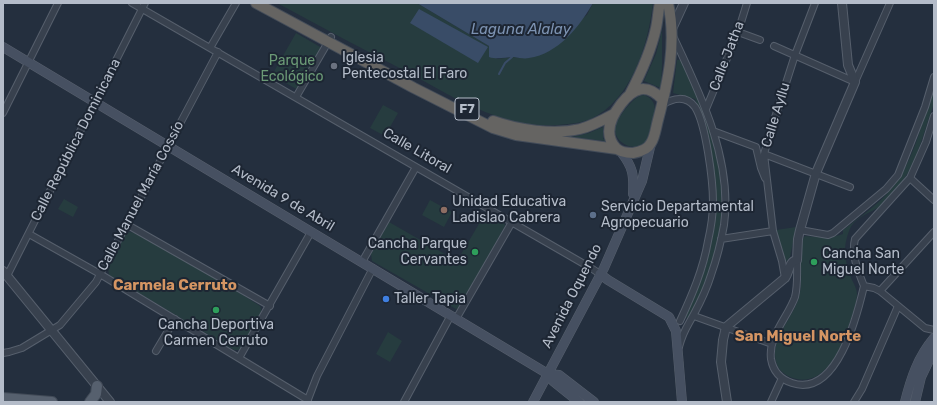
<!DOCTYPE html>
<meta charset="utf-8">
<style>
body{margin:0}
#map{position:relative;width:937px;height:405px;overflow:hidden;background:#242f3e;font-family:Rubik,sans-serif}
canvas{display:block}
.frame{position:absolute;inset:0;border:4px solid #b4bcc9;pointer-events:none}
</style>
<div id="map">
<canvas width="937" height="405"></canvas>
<div class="frame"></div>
</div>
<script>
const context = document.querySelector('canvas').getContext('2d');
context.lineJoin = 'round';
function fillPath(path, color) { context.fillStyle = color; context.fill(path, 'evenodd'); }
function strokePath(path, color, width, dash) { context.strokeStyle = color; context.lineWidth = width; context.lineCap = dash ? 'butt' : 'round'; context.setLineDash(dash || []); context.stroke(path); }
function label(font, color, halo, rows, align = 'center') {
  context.font = font + ' Rubik,sans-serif'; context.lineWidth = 4; context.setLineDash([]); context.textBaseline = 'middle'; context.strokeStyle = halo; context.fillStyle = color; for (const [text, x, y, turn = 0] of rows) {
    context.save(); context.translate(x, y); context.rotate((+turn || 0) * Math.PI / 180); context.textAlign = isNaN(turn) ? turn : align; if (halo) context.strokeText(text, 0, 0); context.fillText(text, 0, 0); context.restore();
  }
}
const green = new Path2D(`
 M277,3H417L489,46L497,59L512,57L529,58L587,15L593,3H653C648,45 632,99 591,119C581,123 569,124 558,125C543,126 528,125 513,121C476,112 442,91 409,73C365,50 321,27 277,3Z
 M662,30V65L661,88L644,81L656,54Z
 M296,33L322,48L298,90L272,75Z
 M677,60H681C714,133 738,195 708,274C703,289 697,307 687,318L685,316L706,266L712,239L715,217L703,119L695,99L673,93Z
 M934,83C934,89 935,95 934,101C933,109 929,117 927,124C918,153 908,182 884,203C874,213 855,215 849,231C842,250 845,261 852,280C854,284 857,289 857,294C857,305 847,332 842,343C833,365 815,389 788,376C780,372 775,364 775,355C774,336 794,315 799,297C804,278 798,258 803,239L805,236L829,238L843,234V230C860,217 878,205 892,188C914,162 924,116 934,83Z
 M644,95C664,102 651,125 647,140C636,156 609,141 616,123C619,117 623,112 627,107C633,101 636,96 644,95Z
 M383,105L398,113L385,136L370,128Z
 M603,127V138L605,141L572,137L589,133Z
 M64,199L78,207L73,217L58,209Z
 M430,200L452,212L444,227L422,215Z
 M486,212L504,222L505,226L459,308L456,309L372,261L371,254L389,222L457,261Z
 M796,227L790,257L785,263L776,230Z
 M129,232L136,233L226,284L260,306L261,309V313L242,347L239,350H234L109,275L108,268L125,235Z
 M388,332L402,341L390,362L376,354Z`);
const water = new Path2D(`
 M417,3H593C580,26 558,54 529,58C525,59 519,58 514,57C505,57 498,60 489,57V46Z
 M419,9L488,47L478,63L410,23Z`);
const stream = new Path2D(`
 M499,74L505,63L512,57V56`);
const minor = new Path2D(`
 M132,3L591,268L600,274
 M738,32L760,40
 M673,36C700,93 733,160 724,225C721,242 717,258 711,275C707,288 701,301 694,314C687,327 683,331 679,347
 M774,46L855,82L890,3
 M210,48L236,3
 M296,97L331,37
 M662,105C673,98 686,95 695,107C706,124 713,181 713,202C713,215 711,228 708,241C703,270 692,295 680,321
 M706,109L738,32L747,3
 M3,113L58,3
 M713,131L756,147L761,168L765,178
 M764,154L850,187
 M910,178L934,200
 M126,224L270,306
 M800,230L828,235L833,233L886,189L898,175L925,107L934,77
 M29,234L100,274L308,400
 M721,239L773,231
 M797,260C797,272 798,285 795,297C788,317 768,336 771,359C773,371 780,379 792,383C837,398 857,316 864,286
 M362,262L416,167
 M7,276L145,3
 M785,278L782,261L773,231L764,154L771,130L795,55L815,3
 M864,286C858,271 851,255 855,239L910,178L926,142L934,116
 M864,286L874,288L880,291L925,328L934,330
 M880,291L934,232
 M694,316L772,344
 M456,319L512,222
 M156,351L175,319
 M3,353L9,352L22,348L60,325L96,282L218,52
 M239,358L311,232
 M307,402L317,376L373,268
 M404,402L451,315
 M771,402L782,378
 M854,402L862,389L898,306`);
const tertiary = new Path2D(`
 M672,29L684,3
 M3,271L110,402
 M727,402L721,362L723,340L726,327L785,278C790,271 788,262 797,260L798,239L800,230L816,173L855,82L848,65L842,3`);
const secondary = new Path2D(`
 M3,47L548,374L559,375L594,402
 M621,152C633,167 634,175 633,194
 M600,274L608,280L669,317L676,331L682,402
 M548,374L553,381L579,402
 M533,402L604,268L642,181L651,143
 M905,402C911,378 918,357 934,338
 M915,402L921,377L934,350`);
const primary = new Path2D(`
 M3,398L52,402
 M90,402L96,394L97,386`);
const trunk = new Path2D(`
 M256,3L414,88L493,128L516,135L617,149
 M630,94C641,73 651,51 656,28C658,19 658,11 660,3
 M663,100C647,83 634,87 621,104C611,117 603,134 616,148C620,152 627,153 633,153C639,152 648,149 651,143C655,137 656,127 658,120C668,82 677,42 668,3
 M493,121C518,130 554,135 580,129C592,126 603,120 614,114`);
const markers = [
 [334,66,4,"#6b7280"],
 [444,210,4,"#8d6e63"],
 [593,215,4,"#5c6f8a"],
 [475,252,4,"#2e9e5b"],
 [814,262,4,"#2e9e5b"],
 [386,299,4,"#3f7fe0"],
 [216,310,4,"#2e9e5b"]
];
const shields = [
 [467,109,24]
];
const shieldNames = [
 ["F7",467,109]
];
const streetNames = [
 ["Calle Jatha",727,56,-69],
 ["Calle Ayllu",776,115,-73],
 ["Calle República Dominicana",76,140,-63],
 ["Calle Litoral",417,151,30],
 ["Calle Manuel María Cossío",141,196,-62],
 ["Avenida 9 de Abril",283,198,31],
 ["Avenida Oquendo",572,296,-63]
];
const poiNames = [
 ["Iglesia",342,58],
 ["Pentecostal El Faro",342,74],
 ["Unidad Educativa",452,202],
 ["Ladislao Cabrera",452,218],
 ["Servicio Departamental",601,207],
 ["Agropecuario",601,223],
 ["Cancha Parque",467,244,"right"],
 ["Cervantes",467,260,"right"],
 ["Cancha San",822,254],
 ["Miguel Norte",822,270],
 ["Taller Tapia",394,299],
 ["Cancha Deportiva",216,325,"center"],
 ["Carmen Cerruto",216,341,"center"]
];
const parkNames = [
 ["Parque",292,61],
 ["Ecológico",292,77]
];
const waterNames = [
 ["Laguna Alalay",521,30]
];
const neighbourhoodNames = [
 ["Carmela Cerruto",175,286],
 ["San Miguel Norte",798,337]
];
fillPath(green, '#263c3f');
fillPath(water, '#394c67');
strokePath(stream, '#394c67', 2);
strokePath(minor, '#565f6c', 8);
strokePath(tertiary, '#565f6c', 10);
strokePath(secondary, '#565f6c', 10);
strokePath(primary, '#414a57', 12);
strokePath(trunk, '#434c59', 12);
strokePath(minor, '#38414e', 6);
strokePath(tertiary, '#38414e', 8);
strokePath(secondary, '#465061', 9);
strokePath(primary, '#56606e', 10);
strokePath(trunk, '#656462', 10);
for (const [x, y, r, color] of markers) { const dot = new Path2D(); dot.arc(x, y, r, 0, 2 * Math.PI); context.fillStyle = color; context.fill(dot); strokePath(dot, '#1d2633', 1.5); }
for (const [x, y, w] of shields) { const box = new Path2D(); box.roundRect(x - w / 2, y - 11, w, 22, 3); context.fillStyle = '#1d2633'; context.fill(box); strokePath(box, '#b4bcc9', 1); }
label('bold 13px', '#b4bcc9', null, shieldNames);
label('14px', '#b4bcc9', '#1d2633', streetNames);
label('14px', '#b4bcc9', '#1d2633', poiNames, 'left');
label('14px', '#6b9a76', '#1d2633', parkNames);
label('italic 15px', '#7c92b1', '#1d2633', waterNames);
label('bold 15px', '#d59563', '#1d2633', neighbourhoodNames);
</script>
